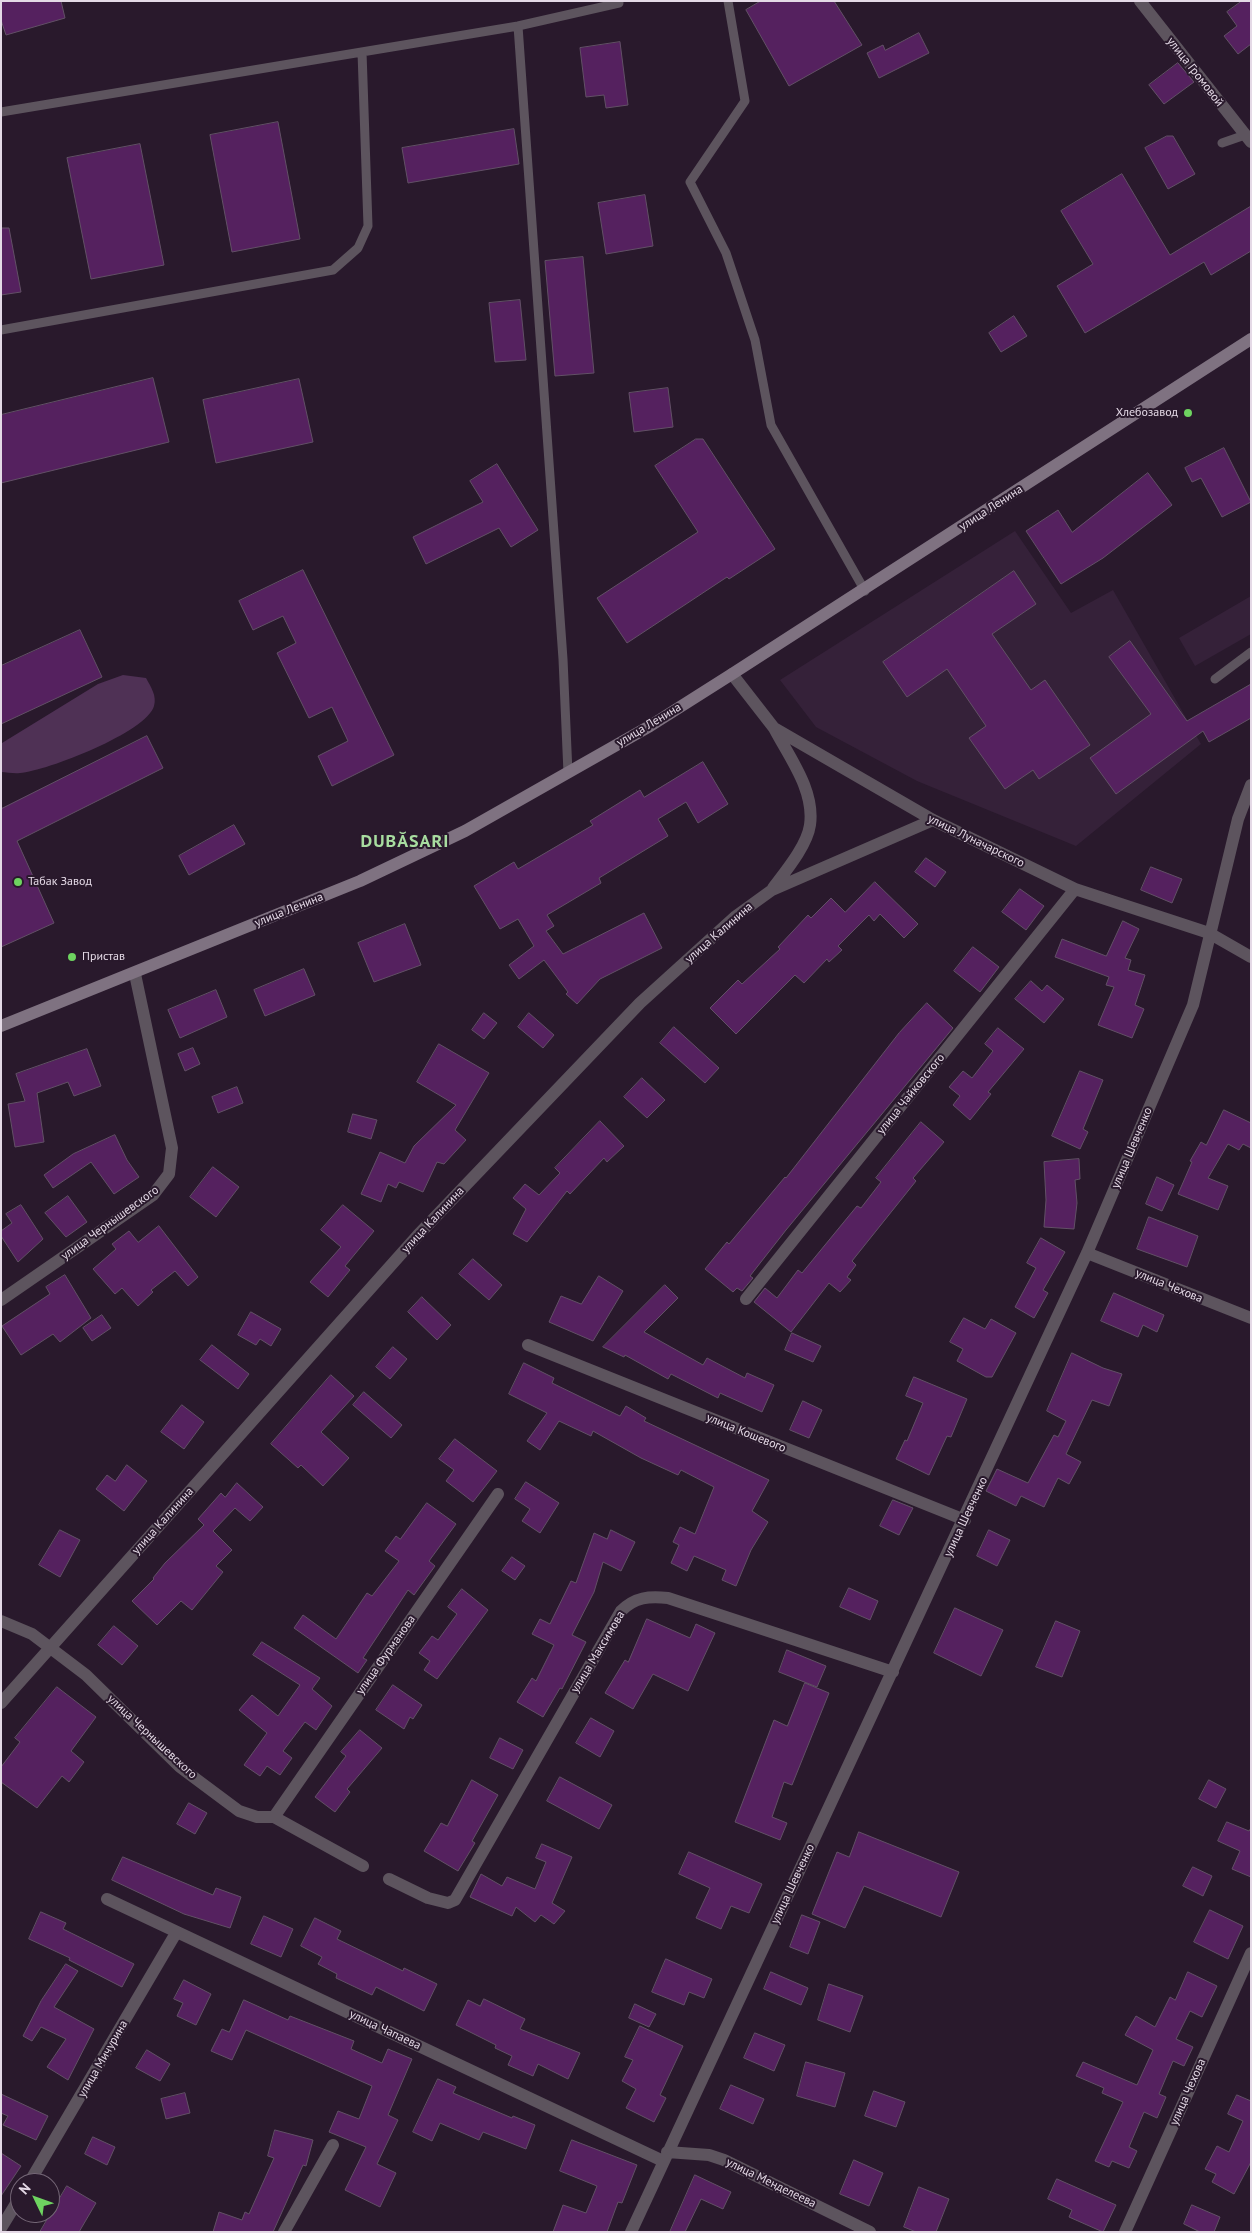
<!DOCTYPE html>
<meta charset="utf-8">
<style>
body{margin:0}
#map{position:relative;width:1252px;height:2233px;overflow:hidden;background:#29192c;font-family:"PT Sans",sans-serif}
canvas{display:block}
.frame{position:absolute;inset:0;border:2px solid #e4d9e6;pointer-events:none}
.north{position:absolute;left:10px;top:2173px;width:50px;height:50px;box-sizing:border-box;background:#29192c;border:1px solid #746676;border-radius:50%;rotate:312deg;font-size:14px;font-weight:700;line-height:20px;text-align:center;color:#e4d9e6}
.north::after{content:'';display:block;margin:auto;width:18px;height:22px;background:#6ed360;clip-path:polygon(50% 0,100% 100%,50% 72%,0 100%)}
</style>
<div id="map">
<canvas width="1252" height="2233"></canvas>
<div class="frame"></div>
<div class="north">N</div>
</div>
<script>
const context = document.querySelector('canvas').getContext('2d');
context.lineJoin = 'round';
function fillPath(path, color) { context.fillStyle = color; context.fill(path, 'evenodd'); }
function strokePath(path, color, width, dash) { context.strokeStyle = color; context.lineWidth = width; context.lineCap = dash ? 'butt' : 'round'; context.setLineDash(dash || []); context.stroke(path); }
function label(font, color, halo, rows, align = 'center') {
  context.font = font + ' "PT Sans",sans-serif'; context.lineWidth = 4; context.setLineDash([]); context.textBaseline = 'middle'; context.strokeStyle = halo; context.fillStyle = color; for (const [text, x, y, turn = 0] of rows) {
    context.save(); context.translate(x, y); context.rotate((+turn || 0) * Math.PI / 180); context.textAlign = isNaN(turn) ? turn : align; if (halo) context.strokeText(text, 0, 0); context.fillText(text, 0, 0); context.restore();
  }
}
const built = new Path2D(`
 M1015,531L1071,613L1113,590L1201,744L1076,846L917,781L816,727L780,680Z
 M1251,596V634L1195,666L1179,638Z`);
const green = new Path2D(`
 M123,675L146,678C151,687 157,696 154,706C147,732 47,771 20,773C14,774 7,772 1,772L2,743L98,684Z`);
const building = new Path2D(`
 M1,1H61L65,18L6,35L1,20Z
 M761,1H834L862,45L789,86L746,10Z
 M1242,1H1251V44L1238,54L1224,36L1237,26L1227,12Z
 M919,33L929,53L879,78L867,53L883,45L885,50Z
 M620,42L628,105L606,108L604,95L586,97L580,48Z
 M1178,63L1194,82L1164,104L1149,85Z
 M278,122L300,239L232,252L210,135Z
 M514,129L519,164L408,183L402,148Z
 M1167,136H1173L1195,174L1168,189L1145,148Z
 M140,144L164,265L91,279L67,158Z
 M1122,174L1170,255L1251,206V251L1211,275L1204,262L1085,333L1057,286L1093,264L1061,211Z
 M645,195L653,246L606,254L598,203Z
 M1,228H9L21,292L1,295Z
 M583,257L594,373L555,376L545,261Z
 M520,300L526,360L495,362L489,303Z
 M1014,316L1027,336L1001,352L989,333Z
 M153,378L169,442L1,483V415Z
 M299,379L313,442L216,463L203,400Z
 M668,388L673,427L634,432L629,393Z
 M696,439H703L775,549L729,579L727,577L627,643L597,598L698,532L655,466Z
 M1224,448L1251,502L1222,517L1201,478L1192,482L1185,468Z
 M497,464L538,530L511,547L499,528L426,564L413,537L483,502L470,481Z
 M1148,473L1172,505L1103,558L1061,584L1026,531L1058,510L1072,532Z
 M303,570L394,755L332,786L318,756L348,741L332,707L309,718L277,653L296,643L283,616L253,630L239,601Z
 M1014,571L1036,604L992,634L1031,690L1045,680L1090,745L1039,779L1033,770L1005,789L969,738L986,726L947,669L907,697L883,662Z
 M80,630L102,677L1,724V666Z
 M1130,641L1187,721L1251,684V718L1209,742L1203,731L1116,794L1090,758L1151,714L1109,657Z
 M147,736L163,768L17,841L54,923L1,947V806L2,808Z
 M703,762L728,804L698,823L686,802L658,819L668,836L599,878L601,883L547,915L554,926L546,931L563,954L644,913L662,948L600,979L577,1004L566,994L568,992L544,960L519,979L509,965L534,946L518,919L500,929L474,886L514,862L518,869L593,825L590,821L640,790L644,797Z
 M234,825L245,844L189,875L179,856Z
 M926,858L946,872L935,887L915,872Z
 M1151,867L1182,879L1172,903L1141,890Z
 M875,882L918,924L904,938L880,914L874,921L869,915L838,946L842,950L829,962L827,959L804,983L795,975L736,1034L710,1008L738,980L742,984L780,949L778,947L808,915L811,918L831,898L845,912Z
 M1020,889L1044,906L1026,930L1002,912Z
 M1123,921L1139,929L1125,958L1131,960L1128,970L1145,975L1135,1005L1144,1009L1132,1038L1098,1025L1114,987L1106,985L1109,977L1055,957L1062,939L1106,956Z
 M405,924L421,965L374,982L358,943Z
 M973,947L999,967L980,992L954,971Z
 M304,969L315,995L265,1016L254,990Z
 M1031,981L1042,991L1047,985L1064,999L1044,1023L1015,999Z
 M216,990L227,1017L180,1038L168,1010Z
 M927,1003L953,1028L786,1230L750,1276L753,1278L742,1291L737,1288L733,1292L705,1269L727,1242L729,1244L785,1177L786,1178L899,1033Z
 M484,1013L497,1023L484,1039L472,1030Z
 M529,1013L554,1035L543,1048L518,1027Z
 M674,1027L719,1068L705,1083L660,1043Z
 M998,1028L1024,1049L988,1092L991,1094L970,1120L953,1105L960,1096L949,1087L963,1071L972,1078L993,1051L985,1044Z
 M439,1044L489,1073L455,1130L466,1140L444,1164L437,1162L423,1192L399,1182L396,1188L388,1184L381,1202L361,1194L380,1152L405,1163L414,1146L456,1105L417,1082Z
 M193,1048L200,1064L185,1071L178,1054Z
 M87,1049L101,1086L74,1096L68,1082L37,1093L44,1142L15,1147L8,1104L25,1101L16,1074Z
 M1080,1071L1103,1080L1083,1129L1088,1132L1080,1149L1052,1136Z
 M642,1078L665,1100L647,1118L624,1097Z
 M237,1087L243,1103L218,1113L212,1097Z
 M1224,1110L1251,1123V1148L1243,1144L1239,1150L1228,1144L1208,1178L1228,1186L1218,1210L1178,1194L1192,1162L1190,1161L1201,1142L1206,1145Z
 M353,1114L377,1120L371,1139L348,1132Z
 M600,1121L624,1146L607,1162L604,1158L570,1194L567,1191L527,1242L513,1234L526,1209L513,1198L525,1184L539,1195L560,1173L555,1168Z
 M921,1122L944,1142L913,1178L916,1181L852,1261L856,1265L847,1277L851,1280L840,1292L829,1283L791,1332L754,1302L765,1288L777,1298L798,1270L802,1273L857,1206L861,1208L881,1182L876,1178Z
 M115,1135L127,1160L139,1177L114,1194L91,1162L53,1188L44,1175L73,1154Z
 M1079,1159L1080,1179L1075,1180L1077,1203L1074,1229L1044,1227L1046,1200L1044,1162Z
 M213,1167L239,1187L216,1217L190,1197Z
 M1157,1177L1174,1185L1162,1211L1146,1204Z
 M68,1196L87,1222L66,1237L45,1213Z
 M21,1205L43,1239L18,1262L1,1236V1231L12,1223L6,1214Z
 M343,1205L374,1231L345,1266L350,1270L328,1297L310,1282L341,1247L321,1230Z
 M1149,1217L1198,1236L1187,1267L1137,1249Z
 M159,1226L198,1277L188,1286L175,1271L151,1290L153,1292L138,1306L122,1288L115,1294L93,1269L116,1249L112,1244L129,1231L138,1242Z
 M1041,1238L1065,1252L1043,1290L1048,1293L1034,1318L1015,1307L1036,1268L1027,1263Z
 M473,1259L502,1285L489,1300L459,1274Z
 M65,1275L91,1318L60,1342L53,1334L21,1355L2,1326L50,1294L46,1287Z
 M599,1276L623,1291L593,1341L549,1322L561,1296L581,1304Z
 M665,1285L678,1298L644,1332L703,1365L707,1358L745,1378L747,1373L774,1385L762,1412L720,1393L718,1398L671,1374L668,1379L625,1355L624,1357L603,1347Z
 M1114,1293L1164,1315L1157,1332L1143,1325L1138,1337L1101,1321Z
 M422,1297L451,1325L437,1340L408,1312Z
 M251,1312L281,1329L271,1346L260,1339L256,1345L238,1335Z
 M102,1315L111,1328L92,1341L83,1328Z
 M964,1318L985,1329L991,1319L1016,1333L992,1377H986L957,1361L963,1349L950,1342Z
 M792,1333L821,1346L813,1362L785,1350Z
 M212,1345L249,1374L238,1389L200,1360Z
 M393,1347L407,1359L390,1379L376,1367Z
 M1072,1353L1103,1368L1122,1374L1109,1406L1092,1400L1066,1454L1081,1462L1069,1484L1058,1478L1044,1507L1021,1496L1016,1506L986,1491L997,1469L1028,1483L1054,1435L1058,1437L1066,1421L1047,1411Z
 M524,1363L554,1378L552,1383L620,1416L626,1406L646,1418L644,1421L769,1480L752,1511L768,1522L751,1550L736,1586L722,1580L726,1570L694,1556L687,1571L671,1563L679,1545L673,1542L680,1527L695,1534L714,1487L681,1470L678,1475L641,1458L593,1431L591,1436L559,1421L540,1450L527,1441L547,1413L509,1394Z
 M331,1375L354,1396L321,1432L349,1458L323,1486L301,1465L298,1468L271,1444Z
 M914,1377L967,1399L951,1437L947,1436L929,1475L896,1459L905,1440L907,1441L923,1403L906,1396Z
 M364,1392L402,1425L391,1438L353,1405Z
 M803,1401L822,1410L809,1438L790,1430Z
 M182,1405L204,1422L184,1449L161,1432Z
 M455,1439L497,1471L473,1502L446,1481L454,1470L439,1459Z
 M127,1465L147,1481L124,1511L96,1489L107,1475L115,1481Z
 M526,1482L559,1503L540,1533L522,1521L530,1509L515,1499Z
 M237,1483L263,1507L250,1521L235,1508L213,1531L232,1550L216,1566L223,1572L192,1610L181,1601L157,1625L132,1601L154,1579L153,1578L165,1563L204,1525L198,1519L221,1493L225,1497Z
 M893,1500L913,1508L899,1535L880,1526Z
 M427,1503L456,1524L429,1561L435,1566L414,1595L408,1590L363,1658L367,1660L358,1673L294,1628L303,1615L336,1639L367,1593L372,1596L399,1561L385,1551L396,1536L400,1539Z
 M60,1530L80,1540L60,1577L39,1565Z
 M611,1530L635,1542L621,1571L603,1562L594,1592L572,1635L586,1642L562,1689L560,1688L543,1717L517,1702L532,1678L536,1681L554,1645L532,1634L540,1619L550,1624L571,1581L576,1583L594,1533L607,1539Z
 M989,1530L1010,1540L997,1566L977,1556Z
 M512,1557L525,1566L515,1580L502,1571Z
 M849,1588L878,1601L870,1620L840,1607Z
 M462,1589L488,1610L437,1679L424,1670L430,1661L419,1653L432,1636L438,1640L457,1614L448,1607Z
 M955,1608L1003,1630L981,1676L934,1653Z
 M647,1619L690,1638L696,1624L715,1633L688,1691L653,1674L633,1709L605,1693L625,1660L628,1662Z
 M1056,1621L1080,1631L1062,1677L1036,1667Z
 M114,1626L138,1646L122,1665L98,1645Z
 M262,1642L320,1678L312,1689L332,1706L316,1730L305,1722L283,1751L292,1758L280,1775L267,1766L260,1776L244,1765L267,1733L239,1710L252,1695L278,1716L300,1685L253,1655Z
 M787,1650L826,1666L817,1687L779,1672Z
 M805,1683L829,1693L792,1785L784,1782L772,1817L787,1823L780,1840L735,1822L774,1720L787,1726Z
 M393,1685L422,1705L413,1719L410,1717L404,1729L376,1710Z
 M57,1687L96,1717L71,1751L84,1762L69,1782L62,1776L37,1808L1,1782V1767L20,1742L15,1738Z
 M591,1718L614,1731L600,1757L576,1743Z
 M360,1730L382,1748L347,1789L350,1792L335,1812L315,1797L346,1756L341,1752Z
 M500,1738L523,1750L513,1769L490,1758Z
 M560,1777L612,1805L599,1829L547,1801Z
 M472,1780L498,1795L472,1841L475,1843L458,1871L424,1851L441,1823L447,1826Z
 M1209,1780L1226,1789L1216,1808L1199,1799Z
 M189,1803L207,1813L195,1834L177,1824Z
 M1227,1822L1249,1831L1251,1828V1877L1232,1869L1240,1851L1218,1841Z
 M859,1832L959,1872L941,1917L864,1886L845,1928L812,1914L837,1852L849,1857Z
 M542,1844L572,1857L552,1903L565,1911L554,1924L541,1915L535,1922L516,1907L512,1916L470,1897L481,1874L502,1886L507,1877L535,1889L546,1862L536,1858Z
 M689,1852L762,1884L749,1913L731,1906L721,1929L696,1918L710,1888L679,1874Z
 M123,1857L213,1895L216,1888L241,1897L230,1928L184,1914L112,1880Z
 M1193,1867L1212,1876L1203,1896L1183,1886Z
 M1210,1910L1243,1926L1228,1959L1194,1942Z
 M41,1912L66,1923L63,1929L134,1964L122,1987L69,1960L70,1958L29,1939Z
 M802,1915L820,1922L808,1954L790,1947Z
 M264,1916L293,1929L281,1957L251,1944Z
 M315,1918L341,1931L337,1939L403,1971L404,1968L437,1984L424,2011L376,1987L372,1995L336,1978L337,1974L318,1964L322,1957L301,1946Z
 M666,1959L712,1979L704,1998L689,1992L684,2005L652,1992Z
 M66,1964L78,1971L54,2007L94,2029L68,2080L47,2067L66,2039L41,2027L32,2041L23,2036L41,2001Z
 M771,1972L808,1988L801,2005L764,1989Z
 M1188,1972L1217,1986L1202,2017L1190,2011L1176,2039L1193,2047L1184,2066L1173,2061L1159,2094L1166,2097L1157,2118L1144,2112L1129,2147L1137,2151L1129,2168L1112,2161L1109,2167L1095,2161L1123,2102L1102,2093L1104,2088L1076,2076L1083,2062L1137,2085L1153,2050L1125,2035L1136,2016L1155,2027L1170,1997L1175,2000Z
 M184,1980L211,1994L196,2025L177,2016L183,2003L174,1999Z
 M829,1984L863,1996L850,2032L818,2020Z
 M484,1999L525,2019L520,2029L580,2053L568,2079L538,2064L533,2076L508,2065L512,2056L495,2048L496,2045L456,2025L468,2000L480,2006Z
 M244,2000L288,2020L290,2016L354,2041L351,2049L382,2063L388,2049L412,2059L388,2115L398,2120L377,2164L396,2173L380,2207L345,2190L366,2147L329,2132L338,2111L359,2119L372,2086L246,2030L232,2060L211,2051L222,2029L229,2032Z
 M635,2004L656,2014L649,2027L629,2018Z
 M640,2026L683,2046L660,2095L666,2098L654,2122L626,2108L636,2089L622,2081L633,2060L625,2057Z
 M755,2033L785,2045L774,2071L744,2058Z
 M147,2050L170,2064L160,2081L136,2068Z
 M806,2062L845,2073L835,2107L797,2096Z
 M438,2079L456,2087L453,2093L512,2118L513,2116L535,2125L526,2149L483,2132L479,2140L440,2123L432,2141L413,2132Z
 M731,2085L764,2099L753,2124L720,2109Z
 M874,2091L905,2102L896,2127L865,2116Z
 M185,2093L190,2113L166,2119L161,2099Z
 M1,2094L48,2116L36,2140L3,2125L8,2116L1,2113Z
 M1237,2095L1251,2101V2162L1234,2194L1212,2182L1216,2174L1205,2169L1217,2146L1229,2152L1243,2121L1228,2114Z
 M275,2130L313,2140L306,2166L303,2165L273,2232H213L219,2212L242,2220L245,2212L249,2214L274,2158L268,2156Z
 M93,2137L115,2147L107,2165L85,2154Z
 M572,2140L637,2165L622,2203L618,2202L607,2232H553L563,2205L586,2213L597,2186L560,2171Z
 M1,2153L21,2166L1,2196Z
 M854,2160L883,2173L869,2206L840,2194Z
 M695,2175L731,2192L723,2209L701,2199L685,2232H670Z
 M1057,2179L1116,2205L1103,2232L1069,2217L1072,2210L1048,2199Z
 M67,2186L96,2203L79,2232H40Z
 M919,2187L949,2199L936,2232H916L904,2227Z
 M1192,2205L1220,2217L1214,2232H1200L1184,2224Z`);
const lane = new Path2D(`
 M728,1L745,101L690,182L726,253L755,340L771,425L865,591
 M518,26L563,659L568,773
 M1,112L518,26L619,3
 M1222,143L1245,135
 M1,330L333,270L358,248L368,226L362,52
 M1215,679L1251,652`);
const street = new Path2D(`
 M1140,1L1251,142
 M732,674L774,728L933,820L1075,889L1209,933L1251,957
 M773,888C785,872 807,846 810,825C815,790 789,757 774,728
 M1087,1253L1251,1318
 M746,1299L1075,889
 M1,1300L153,1195L169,1174L172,1148L135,974
 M528,1345L965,1520
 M1,1621L32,1634L86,1675L180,1767L239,1811L257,1817H274L363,1866
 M1,1703L418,1235L640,1003L736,916L772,890L933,820
 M274,1817L498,1494
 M389,1879L428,1898L448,1903L455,1900L621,1611C635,1597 649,1596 668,1598L893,1672
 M107,1899L663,2161
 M667,2152L709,2155L724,2160L870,2232
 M29,2183L176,1933
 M1,2228L20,2197
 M284,2232L333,2145
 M631,2232L1087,1253L1193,1005L1238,819L1251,785
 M1125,2232L1251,1953`);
const secondary = new Path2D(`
 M1,1026L360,881L465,831L650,726L732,674L1251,339`);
const markers = [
 [1188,413,5,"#6ed360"],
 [18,882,5,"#6ed360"],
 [72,957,5,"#6ed360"]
];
const streetNames = [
 ["улица Громовой",1195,72,52],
 ["улица Ленина",991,508,-33],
 ["улица Ленина",649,725,-31],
 ["улица Луначарского",976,841,26],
 ["улица Ленина",289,910,-22],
 ["улица Калинина",719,933,-41],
 ["улица Чайковского",911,1094,-51],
 ["улица Шевченко",1132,1148,-67],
 ["улица Калинина",433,1220,-47],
 ["улица Чернышевского",110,1223,-36],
 ["улица Чехова",1169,1286,22],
 ["улица Кошевого",746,1433,22],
 ["улица Шевченко",966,1517,-65],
 ["улица Калинина",163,1521,-48],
 ["улица Максимова",598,1652,-59],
 ["улица Фурманова",386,1655,-55],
 ["улица Чернышевского",152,1737,43],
 ["улица Шевченко",793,1884,-65],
 ["улица Чапаева",385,2030,25],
 ["улица Мичурина",103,2059,-60],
 ["улица Чехова",1188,2092,-66],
 ["улица Менделеева",771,2183,26]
];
const poiNames = [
 ["Хлебозавод",1178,413,"right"],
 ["Табак Завод",28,882],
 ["Пристав",82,957]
];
const districtNames = [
 ["DUBĂSARI",405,842]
];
fillPath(built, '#352139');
fillPath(green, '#4f3155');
fillPath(building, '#55215f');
strokePath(building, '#625066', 1);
strokePath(lane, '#5d545e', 9);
strokePath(street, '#5d545e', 12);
strokePath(secondary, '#7f7281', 12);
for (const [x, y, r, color] of markers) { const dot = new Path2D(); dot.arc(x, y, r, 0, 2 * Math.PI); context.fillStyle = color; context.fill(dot); strokePath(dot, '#29192c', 2); }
label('12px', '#e4d9e6', '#29192c', streetNames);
label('12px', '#e4d9e6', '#29192c', poiNames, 'left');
context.letterSpacing = '1px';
label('bold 18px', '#a8dda0', '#29192c', districtNames);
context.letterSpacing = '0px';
</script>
